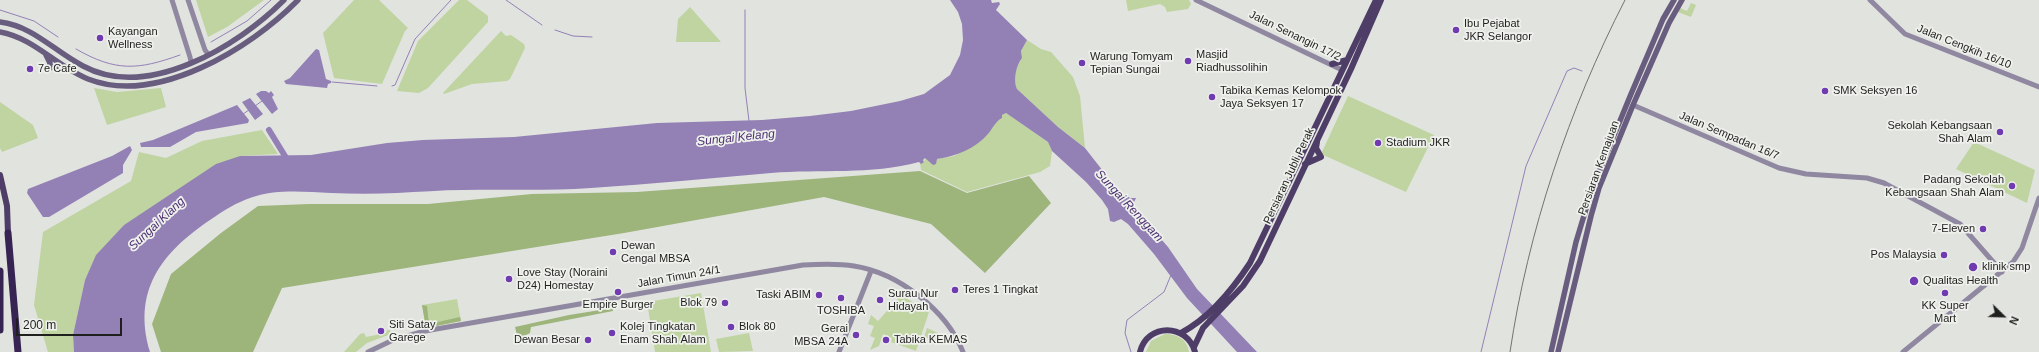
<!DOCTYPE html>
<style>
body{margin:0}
#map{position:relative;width:2039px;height:352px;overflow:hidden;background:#e1e3df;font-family:Helvetica,sans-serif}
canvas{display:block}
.north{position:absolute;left:1983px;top:296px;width:40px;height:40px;-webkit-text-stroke:3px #eff1ec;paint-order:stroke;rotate:113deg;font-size:11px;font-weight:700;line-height:16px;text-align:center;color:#1f1f1e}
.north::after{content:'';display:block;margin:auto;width:14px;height:18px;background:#1f1f1e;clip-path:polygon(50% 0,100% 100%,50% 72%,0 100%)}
.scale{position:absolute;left:16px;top:318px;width:106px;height:18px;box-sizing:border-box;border:2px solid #1f1f1e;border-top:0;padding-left:5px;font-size:12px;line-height:14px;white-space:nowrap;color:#1f1f1e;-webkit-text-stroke:3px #eff1ec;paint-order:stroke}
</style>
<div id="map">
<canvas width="2039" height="352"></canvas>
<div class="north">N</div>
<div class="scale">200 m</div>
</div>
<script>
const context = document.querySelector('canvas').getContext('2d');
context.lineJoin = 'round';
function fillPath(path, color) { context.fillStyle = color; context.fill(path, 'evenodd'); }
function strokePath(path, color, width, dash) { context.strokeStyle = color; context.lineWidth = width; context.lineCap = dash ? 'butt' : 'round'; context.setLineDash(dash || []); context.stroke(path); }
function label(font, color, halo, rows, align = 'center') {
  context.font = font + ' Helvetica,sans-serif'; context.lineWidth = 3.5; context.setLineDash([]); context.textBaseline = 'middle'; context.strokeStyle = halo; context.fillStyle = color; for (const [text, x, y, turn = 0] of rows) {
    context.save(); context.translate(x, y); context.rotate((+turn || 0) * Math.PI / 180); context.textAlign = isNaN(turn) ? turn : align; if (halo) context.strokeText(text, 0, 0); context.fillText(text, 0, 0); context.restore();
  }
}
const green = new Path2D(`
 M196,0H264L227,27L208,37Z
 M354,0H379L408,28L405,31L382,84L334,78L323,33Z
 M459,0H467L488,16V22L428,88L419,93L397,91L418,41Z
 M1126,0H1189L1191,4L1188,9L1167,12L1165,7L1160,4L1128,11Z
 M1691,3L1696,5L1691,17L1678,12L1680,8L1687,11Z
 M690,7L721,42H676L678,19Z
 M501,31L506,36L511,35L524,44L525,48L510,79L507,81L472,84L444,94L443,93Z
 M1027,40L1041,49L1051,52L1073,77L1080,96L1085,148L1058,127L1017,89C1013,81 1016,65 1022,58L1021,51Z
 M94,88L117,92L161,88L166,107L107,125Z
 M1348,96L1434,135L1406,192L1321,154Z
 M0,102L33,125L38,138L2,152L0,148Z
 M1006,113L1048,142L1052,151L1050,166L1040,172L967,192L921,170L920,162H924L925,158L935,162L937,159L954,156L987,135L996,122L1002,118V115Z
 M262,130L278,154L240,156L124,225L97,255L85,280L73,335L74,352H48L34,305L43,232L131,181L139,152L166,158L202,141Z
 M1974,142L2035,170L2027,203L1956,169Z
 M701,293L711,352H655L647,302Z
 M901,295L929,312L916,351L891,342L892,338L883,334L879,346L870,350L875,338L870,336L874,326L868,324L871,315L878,321Z
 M457,299L461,321L426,328L422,305Z
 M927,328L938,333L939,342L924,337Z
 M387,330H390L391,334L367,343L356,352H344L360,334L364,333L366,337L386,333Z
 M749,333L753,351L719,352L716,339Z
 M1165,334C1177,334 1187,339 1189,352H1146L1151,341Z`);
const forest = new Path2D(`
 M920,171L967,193L1029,176L1051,203L985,273L931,224L824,197L624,233L282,288L253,352H161L152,324L171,274L221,233L258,206L309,204H428L532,194L637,192Z
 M422,305L427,306L429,324L460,317L461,321L426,328Z
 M613,308V311L531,327L530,333L518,339L515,327L569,315Z`);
const water = new Path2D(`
 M950,0H991L992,3L999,2L1000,4L996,10L1027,40L1021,51L1022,58C1016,65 1013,81 1017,89L1058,127L1085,148L1103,171L1107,183L1122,195H1126L1130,198H1136L1130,211L1140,215L1168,247L1197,289L1257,352H1237L1187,298L1154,254L1128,224L1121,219L1114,222L1110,221L1108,209L1102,200L1086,182L1052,151L1048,142L1006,113L1002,115V118C995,122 993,128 988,134C975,149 956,156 937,159L936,164L933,165L925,158L923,160L924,162L921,164L919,162C871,175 820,169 771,173C711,178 651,184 591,188C548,191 506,189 463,190C441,190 419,192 397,193C375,194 353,194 331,193C305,192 278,189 253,197C237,202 223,211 210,220C161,253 132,291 150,352H74L73,335L85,280L96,255L124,225L216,164L240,156L311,155L387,143L423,140L514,137L657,123L762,120L810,116L851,111L900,101L924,94L950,75L960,55L963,40L962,24L958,12Z
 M316,49L319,50L326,79L331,81V83L328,84L327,88L286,84L284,81L290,78Z
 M261,91H266L269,93L271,91L274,95L272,97L278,109L272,114L256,94Z
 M250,98L263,114L255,120L242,102Z
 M237,105L249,120L248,123L196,132L170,147H141L140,143L153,140Z
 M130,146L132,150L123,165V173L49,217H43L27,193L28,189L112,156Z`);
const stream = new Path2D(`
 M506,0L542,25
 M0,10L34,21L58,37
 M745,10V88L749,121
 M555,30L573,36L592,37
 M211,42L247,21L271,0
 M76,49C116,72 138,70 180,55
 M332,82L377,86
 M392,86L395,85L415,39L451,0
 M255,106L262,101
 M243,114L249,110
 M1131,352L1125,333L1127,320L1164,292L1171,275
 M1481,352L1526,166L1567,71L1574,68L1582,71`);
const river = new Path2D(`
 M269,130L288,161`);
const tertiary = new Path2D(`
 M172,0L190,57L191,62
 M188,0L205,50L208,54
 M1196,0L1342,70
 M1870,0L1905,34L2039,87
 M1633,105L1779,168L1806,174L1867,178L1884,183L1960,224L2002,272
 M368,352L393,340L425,331L803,265C820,264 837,263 854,266C899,273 947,311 963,352
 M839,352L871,271
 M1903,352L2013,262L2022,248L2039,198`);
const secondary = new Path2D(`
 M0,22C33,26 54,51 83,66C148,101 238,46 284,0
 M0,32C34,38 57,67 88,79C157,106 251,48 298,0
 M46,55L50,63L49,68L58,66L64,68
 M1551,352L1576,242L1592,189L1631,94L1663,19L1674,0
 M1558,352L1591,216L1599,188L1633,105L1669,23L1682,0`);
const primary = new Path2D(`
 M1332,64L1347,60
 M1305,164L1321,157L1316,148L1317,142
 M0,175L7,206L8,233
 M1181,333C1209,318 1233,289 1250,263L1376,0
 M1194,347L1203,328L1243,286L1260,261L1351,69L1381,0
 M1140,352C1147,323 1187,323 1195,352`);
const motorway = new Path2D(`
 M8,233L18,352
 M0,271V330`);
const rail = new Path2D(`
 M1510,352C1528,231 1569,109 1625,0`);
const markers = [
 [1456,30,4,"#703bb1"],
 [100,38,4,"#703bb1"],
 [1188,61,4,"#703bb1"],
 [1082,63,4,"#703bb1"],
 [30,69,4,"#703bb1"],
 [1825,91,4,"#703bb1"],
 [1212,97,4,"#703bb1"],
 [2000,132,4,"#703bb1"],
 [1378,143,4,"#703bb1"],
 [2012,186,4,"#703bb1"],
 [1983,229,4,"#703bb1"],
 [613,252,4,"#703bb1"],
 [1944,255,4,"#703bb1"],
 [1973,267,5,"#703bb1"],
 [509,279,4,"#703bb1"],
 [1914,281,5,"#703bb1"],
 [955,290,4,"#703bb1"],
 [618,292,4,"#703bb1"],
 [1945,293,4,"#703bb1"],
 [819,295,4,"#703bb1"],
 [841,298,4,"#703bb1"],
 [880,300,4,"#703bb1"],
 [725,303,4,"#703bb1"],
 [731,327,4,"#703bb1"],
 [381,331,4,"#703bb1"],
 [612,333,4,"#703bb1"],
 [856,335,4,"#703bb1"],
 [588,340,4,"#703bb1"],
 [886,340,4,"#703bb1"]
];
const poiNames = [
 ["Ibu Pejabat",1464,24],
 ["JKR Selangor",1464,37],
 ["Kayangan",108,32],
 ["Wellness",108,45],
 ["Masjid",1196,55],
 ["Riadhussolihin",1196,68],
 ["Warung Tomyam",1090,57],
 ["Tepian Sungai",1090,70],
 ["7e Cafe",38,69],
 ["Tabika Kemas Kelompok",1220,91],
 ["Jaya Seksyen 17",1220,104],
 ["SMK Seksyen 16",1833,91],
 ["Sekolah Kebangsaan",1992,126,"right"],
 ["Shah Alam",1992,139,"right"],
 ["Stadium JKR",1386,143],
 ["Padang Sekolah",2004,180,"right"],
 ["Kebangsaan Shah Alam",2004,193,"right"],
 ["7-Eleven",1975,229,"right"],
 ["Dewan",621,246],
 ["Cengal MBSA",621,259],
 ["Pos Malaysia",1936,255,"right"],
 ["klinik smp",1982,267],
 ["Love Stay (Noraini",517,273],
 ["D24) Homestay",517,286],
 ["Qualitas Health",1923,281],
 ["Teres 1 Tingkat",963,290],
 ["Surau Nur",888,294],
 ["Hidayah",888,307],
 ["Taski ABIM",811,295,"right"],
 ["Blok 79",717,303,"right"],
 ["Empire Burger",618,305,"center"],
 ["KK Super",1945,306,"center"],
 ["Mart",1945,319,"center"],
 ["TOSHIBA",841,311,"center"],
 ["Siti Satay",389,325],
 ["Garege",389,338],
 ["Kolej Tingkatan",620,327],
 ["Enam Shah Alam",620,340],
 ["Blok 80",739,327],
 ["Gerai",848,329,"right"],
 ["MBSA 24A",848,342,"right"],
 ["Dewan Besar",580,340,"right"],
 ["Tabika KEMAS",894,340]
];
const streetNames = [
 ["Jalan Senangin 17/2",1295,36,26],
 ["Jalan Cengkih 16/10",1964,47,22],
 ["Jalan Sempadan 16/7",1729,136,23],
 ["Persiaran Kemajuan",1599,168,-70],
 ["Persiaran Jubli Perak",1289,176,-65],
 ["Jalan Timun 24/1",679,277,-10]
];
const waterNames = [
 ["Sungai Kelang",736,138,-6],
 ["Sungai Renggam",1129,206,47],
 ["Sungai Klang",157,224,-43]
];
fillPath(green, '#bfd4a0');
fillPath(forest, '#9db47b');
fillPath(water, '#9380b5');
strokePath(stream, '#9380b5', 1);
strokePath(river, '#9380b5', 6);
strokePath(tertiary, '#9088a0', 5);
strokePath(secondary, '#695d7f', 5.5);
strokePath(primary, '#4e3e67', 6);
strokePath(motorway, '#372452', 7);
strokePath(rail, '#727371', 1);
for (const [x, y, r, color] of markers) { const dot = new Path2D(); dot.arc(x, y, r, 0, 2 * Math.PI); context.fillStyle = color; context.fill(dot); strokePath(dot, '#eff1ec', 1.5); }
label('11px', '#1f1f1e', '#eff1ec', poiNames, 'left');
label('11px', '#1f1f1e', '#eff1ec', streetNames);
label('italic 12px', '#4b2f72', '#eff1ec', waterNames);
</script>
